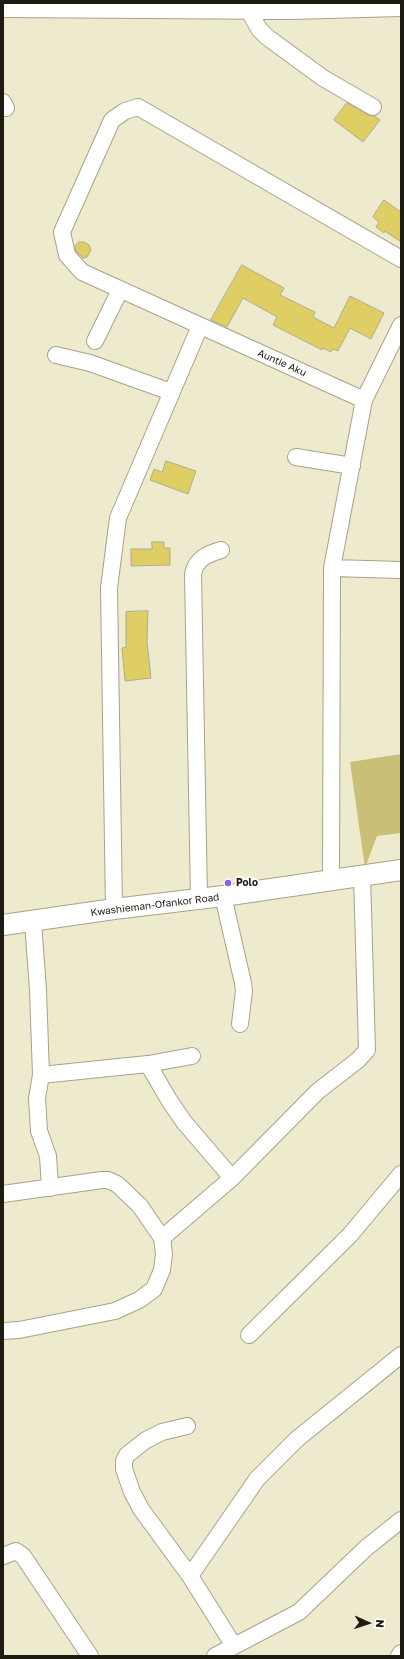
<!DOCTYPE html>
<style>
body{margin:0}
#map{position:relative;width:404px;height:1659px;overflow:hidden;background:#eeeace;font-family:"Golos Text",sans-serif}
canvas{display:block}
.frame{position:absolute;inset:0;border:4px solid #1e1c12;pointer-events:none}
.north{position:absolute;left:348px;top:1603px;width:40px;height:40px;-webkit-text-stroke:3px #fff;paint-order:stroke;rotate:93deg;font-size:11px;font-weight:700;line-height:16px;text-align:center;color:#1e1c12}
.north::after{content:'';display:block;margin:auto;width:14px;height:18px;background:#1e1c12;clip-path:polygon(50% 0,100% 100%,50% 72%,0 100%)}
</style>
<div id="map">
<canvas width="404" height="1659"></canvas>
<div class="frame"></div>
<div class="north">N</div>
</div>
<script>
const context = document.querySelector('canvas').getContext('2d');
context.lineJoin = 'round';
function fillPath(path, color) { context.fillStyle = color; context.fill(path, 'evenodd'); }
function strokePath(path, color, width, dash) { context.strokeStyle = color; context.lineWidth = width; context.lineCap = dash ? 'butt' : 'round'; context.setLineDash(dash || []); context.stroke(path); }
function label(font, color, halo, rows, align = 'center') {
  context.font = font + ' "Golos Text",sans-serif'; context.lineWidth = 4; context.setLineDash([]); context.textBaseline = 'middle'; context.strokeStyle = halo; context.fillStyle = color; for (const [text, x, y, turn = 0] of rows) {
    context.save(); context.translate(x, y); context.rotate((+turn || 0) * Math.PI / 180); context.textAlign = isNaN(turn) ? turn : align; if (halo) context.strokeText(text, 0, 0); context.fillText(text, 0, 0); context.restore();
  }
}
const green = new Path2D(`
 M401,754V833L377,836L365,868L350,762Z`);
const building = new Path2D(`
 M347,103L368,115L375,116L380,120L363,142L334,120Z
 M384,200L401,212V242L385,231L384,233L376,227L379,222L373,217Z
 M79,242H84L89,245L91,250L87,257L83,258L76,251L75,246Z
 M242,265L284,288L280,295L315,312L313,317L334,328L350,296L384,313L371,339L350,328L338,351L333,349L331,352L323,348L322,350L273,325L277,317L243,298L227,327L211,320Z
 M166,461L196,471L188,494L150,480L154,469L162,472Z
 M152,542H164V548H170V565L131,566V549H152Z
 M148,611L147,641L151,678L125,681L122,648L126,647V612Z`);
const minor = new Path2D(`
 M3,9L290,11L401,8
 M249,11L259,29L267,37L323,78L373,107
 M3,102L6,108
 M95,341L120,290
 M56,355L90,363L171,392
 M364,400L82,272L67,255L62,232L112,120L125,111L138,107L401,259
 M296,457L352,466
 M332,568L401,570
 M331,880L332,568L364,400L401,325
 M223,896L243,983L244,991L240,1024
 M199,899L193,574C196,559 207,554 221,550
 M114,909L109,588L118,518L200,326
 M33,922L38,990L41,1075L37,1098L39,1131L48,1156L50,1188
 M148,1064L169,1100L184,1122L232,1178
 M41,1075L148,1064L192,1056
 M3,1194L102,1180H108L117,1184L140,1206L162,1238L164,1254L162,1270L154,1289L139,1300L115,1311L19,1330L3,1331
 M162,1238L232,1178L318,1091L358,1060L367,1050L362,875
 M249,1335L350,1235L401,1174
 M187,1426L162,1432L146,1440L127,1455L124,1461V1469L132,1492L141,1509L190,1576L234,1646
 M3,1556L16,1551L23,1556L90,1656
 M190,1576L257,1479L297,1439L401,1355
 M215,1656L299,1612L366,1548L401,1520
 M399,1656L401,1653`);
const major = new Path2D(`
 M3,925L114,909L223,896L401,870`);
const markers = [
 [228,883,4,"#8665e0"]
];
const streetNames = [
 ["Auntie Aku",282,363,24],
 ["Kwashieman-Ofankor Road",155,905,-7]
];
const poiNames = [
 ["Polo",236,883]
];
fillPath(green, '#cabf77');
fillPath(building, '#dece63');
strokePath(building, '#b0ac91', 1);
strokePath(minor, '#a7a389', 18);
strokePath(major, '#a7a389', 22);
strokePath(minor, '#fff', 16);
strokePath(major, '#fff', 20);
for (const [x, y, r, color] of markers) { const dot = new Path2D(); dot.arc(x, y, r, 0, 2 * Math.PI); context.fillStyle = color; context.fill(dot); strokePath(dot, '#fff', 1.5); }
label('10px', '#1e1c12', '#fff', streetNames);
label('bold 10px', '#1e1c12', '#fff', poiNames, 'left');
</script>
